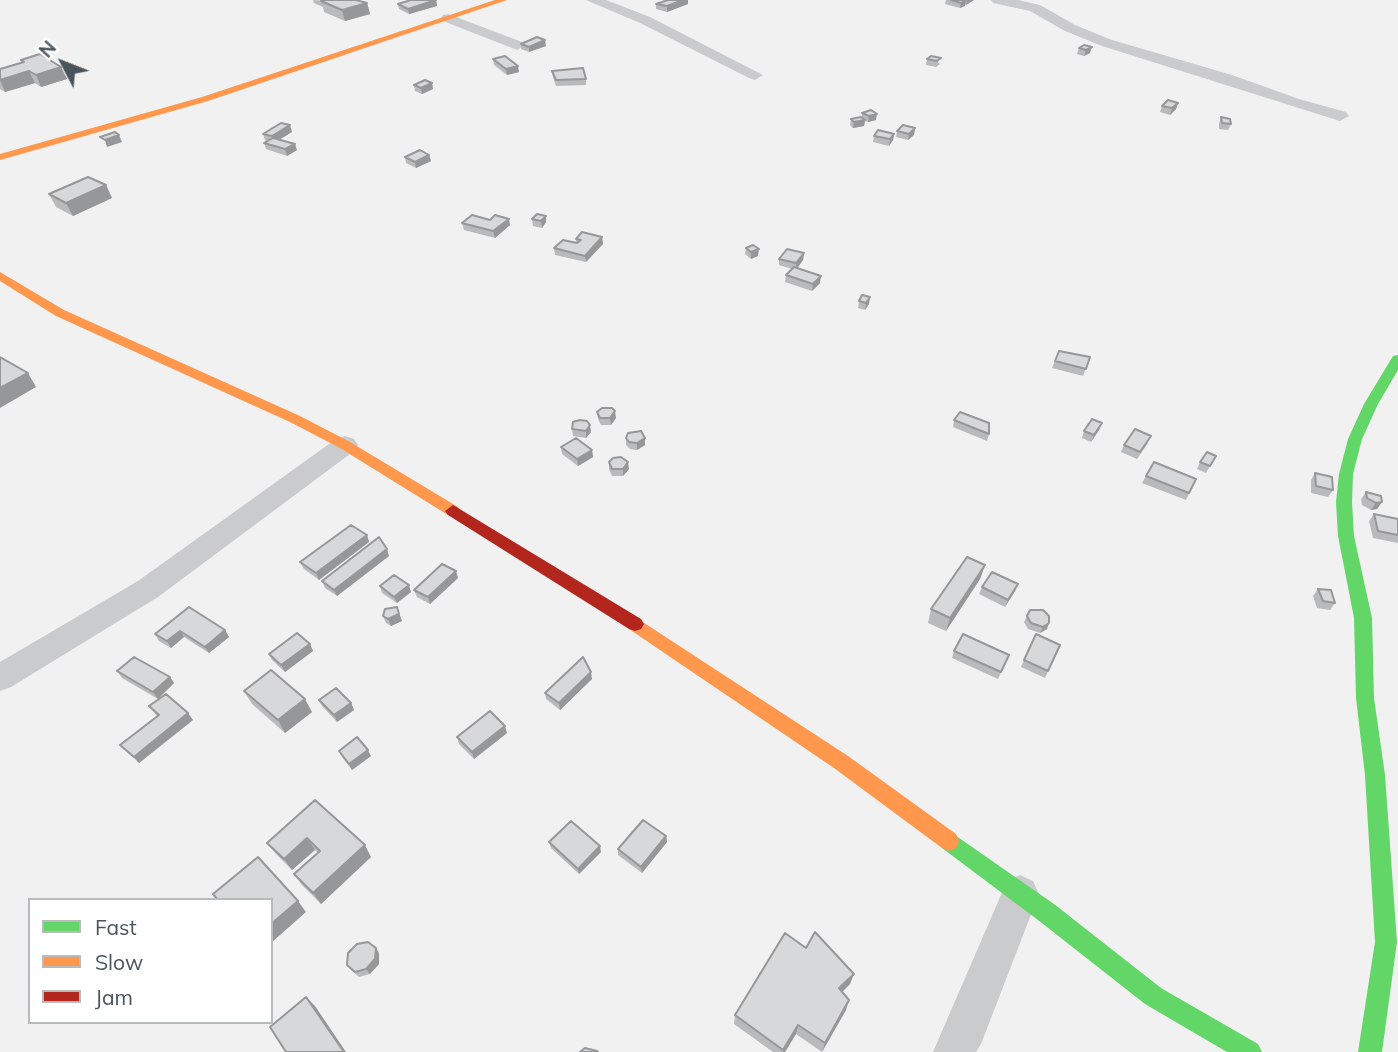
<!DOCTYPE html>
<style>
body{margin:0}
#map{position:relative;width:1398px;height:1052px;overflow:hidden;background:#f1f1f1;font-family:Mulish,sans-serif}
canvas{display:block}
.legend{position:absolute;left:28px;top:898px;width:245px;height:126px;box-sizing:border-box;background:#fff;border:2px solid #b7bbbd;margin:0;padding:9px 12px;list-style:none;font-size:21px;color:#4a545b}
.legend li{display:flex;align-items:center;gap:14px;height:35px}
.legend b{width:35px;border:2px solid #b7bbbd}
.north{position:absolute;left:28px;top:28px;width:70px;height:70px;-webkit-text-stroke:5px #fff;paint-order:stroke;rotate:312deg;font-size:19px;font-weight:700;line-height:28px;text-align:center;color:#4a545b}
.north::after{content:'';display:block;margin:auto;width:24px;height:32px;background:#4a545b;clip-path:polygon(50% 0,100% 100%,50% 72%,0 100%)}
</style>
<div id="map">
<canvas width="1398" height="1052"></canvas>
<ul class="legend">
<li><b style="height:9px;background:#63d668"></b>Fast</li>
<li><b style="height:9px;background:#ff974d"></b>Slow</li>
<li><b style="height:9px;background:#b3261e"></b>Jam</li>
</ul>
<div class="north">N</div>
</div>
<script>
const context = document.querySelector('canvas').getContext('2d');
context.lineJoin = 'round';
function fillPath(path, color) { context.fillStyle = color; context.fill(path, 'evenodd'); }
function strokePath(path, color, width, dash) { context.strokeStyle = color; context.lineWidth = width; context.lineCap = dash ? 'butt' : 'round'; context.setLineDash(dash || []); context.stroke(path); }
const street = new Path2D(`
 M586,0H606L650,17L763,75L755,80L749,78L640,23Z
 M991,0H1018L1040,5L1075,25L1112,40L1232,75L1299,99L1346,112L1349,116L1340,121L1102,46L1065,31L1030,11L993,3Z
 M448,14L522,42L525,45L517,50L512,48L443,21L441,18L443,15Z
 M345,436L354,439L358,445L354,451L158,597L11,687L0,691V662L138,581L336,439Z
 M1020,875L1033,881L1039,894L981,1044L976,1052H933L1007,881Z`);
const fast = new Path2D(`
 M1398,355V370L1378,404L1362,439L1353,474L1352,502L1354,536L1372,618L1374,698L1385,775L1397,942L1382,1052H1358L1375,942L1365,775L1356,698L1354,618L1338,536L1336,502L1339,474L1348,439L1364,404L1393,356Z
 M949,831L1054,904L1161,988L1258,1044L1262,1052H1227L1145,1004L1038,920L942,848L939,841L942,834Z`);
const slow = new Path2D(`
 M495,0H507L208,101L0,160V154L202,97Z
 M0,272L64,310L300,416L350,442L458,507L461,511L453,517L448,515L340,448L290,422L56,316L0,281Z
 M635,617L848,756L956,834L959,841L956,848L949,851L942,848L834,768L629,629L626,624L629,619Z`);
const jam = new Path2D(`
 M453,505L641,619L644,624L641,629L635,631L629,629L448,515L445,511Z`);
const wall = new Path2D(`
 M313,0L367,3L370,14L345,21L324,12L323,7L314,3Z
 M436,0L437,6L409,14L399,9L398,4Z
 M667,0H688V4L667,12L656,9V4Z
 M946,0H974L966,5L965,4V6L960,8L945,4Z
 M521,44L546,46L529,52L521,49Z
 M1084,45L1090,53L1084,56L1077,54L1079,48Z
 M931,56L940,64L936,67L926,65L927,59Z
 M493,59L519,72L507,75L494,65Z
 M21,60L61,67L67,79L41,87L35,83L5,92L0,89V69L22,62Z
 M552,71L586,79V85L556,86L553,77Z
 M432,83L433,89L422,94L415,91L414,85Z
 M1162,106L1176,109L1170,115L1160,112Z
 M862,113L876,120L868,122L865,121L864,126L853,128L850,125L851,119L862,117Z
 M1221,117L1231,124L1228,130L1219,129V124Z
 M915,128L914,135L908,140L896,137L897,131Z
 M292,132L279,139L297,150L287,156L266,149L264,143L267,141L265,140L263,134Z
 M894,134L893,140L889,146L873,142L874,136Z
 M429,155L431,161L416,168L406,163L405,157Z
 M106,185L112,198L73,216L56,207L49,194Z
 M532,219L546,222L542,228L533,226Z
 M462,223L510,225L495,238L464,230Z
 M602,237L603,244L586,262L555,255L554,248L576,243V239Z
 M746,248L758,256L751,259L745,254Z
 M804,253L803,260L797,268L820,283L812,291L785,282L786,275L792,269L779,265V259Z
 M859,301L869,304L865,310L858,308Z
 M1059,351L1090,357L1083,376L1052,368Z
 M597,412L616,418L611,425H601L598,419Z
 M954,420L989,434L987,441L953,427Z
 M1102,423L1099,430L1091,442L1082,438L1084,431Z
 M572,429L591,432L586,438L573,436Z
 M626,438L645,445L637,450L630,449L626,445Z
 M1148,443L1137,459L1121,452L1124,445Z
 M561,447L592,450L593,457L578,466L562,454Z
 M1216,456L1206,473L1197,469L1200,462Z
 M609,462L629,469L623,476H612L609,469Z
 M1315,473L1333,490L1328,497L1311,493V480Z
 M1146,476L1196,479L1186,500L1142,483Z
 M1366,492L1382,502L1377,509L1371,510L1362,505L1361,499Z
 M1374,514L1398,519V543L1373,538L1369,521Z
 M367,535L369,542L319,580L304,569L300,562Z
 M389,556L337,596L325,588L322,581Z
 M985,565L980,579L946,631L928,623L931,609Z
 M458,578L430,604L417,597L414,590Z
 M380,586L411,592L397,603L382,593Z
 M982,587L1015,591L1005,607L979,594Z
 M1318,589L1335,603L1330,610L1317,608L1313,596Z
 M189,607L225,630L229,637L209,653L184,637L171,648L159,641L155,634Z
 M1030,610L1047,629L1040,633L1028,629L1024,622Z
 M383,616L402,621L391,626L386,623Z
 M310,644L313,651L285,672L272,660L269,654Z
 M1060,645L1045,678L1021,667L1024,660Z
 M954,651L1009,655L998,679L952,658Z
 M117,671L170,677L174,683L158,699L122,678Z
 M592,679L560,710L546,699L545,693Z
 M244,691L312,712L285,733L252,704Z
 M319,700L351,703L354,710L337,722L322,706Z
 M149,706L188,713L193,720L139,763L120,745L157,716Z
 M507,733L474,759L459,744L457,737Z
 M339,751L371,756L352,770L342,757Z
 M315,800L371,857L321,904L302,885L294,874L318,853L315,850L292,870L276,854L267,843Z
 M666,836L667,842L642,873L618,855V849Z
 M549,842L601,852L579,874L551,848Z
 M379,953V964L370,974L359,977L351,970L347,965Z
 M850,984L842,992L846,1010L822,1052L796,1034L785,1052H773L734,1024L735,1015Z`);
const shadedWall = new Path2D(`
 M436,0L437,6L409,14L408,9Z
 M683,0H688V4L667,12V6Z
 M966,0L965,6L960,8L961,3Z
 M967,0H974L966,5Z
 M367,3L370,14L345,21L342,10Z
 M545,40L546,46L529,52V47Z
 M1092,47L1090,53L1084,56L1086,50Z
 M518,66L519,72L507,75L506,69Z
 M61,67L67,79L41,87L36,75Z
 M29,71L35,83L5,92L0,80Z
 M432,83L433,89L422,94L421,88Z
 M1178,103L1176,109L1170,115L1172,108Z
 M877,114L876,120L868,122L869,116Z
 M865,120L864,126L853,128L854,122Z
 M290,125L292,132L274,143L272,136Z
 M915,128L914,135L908,140L909,134Z
 M894,134L893,140L889,146L890,139Z
 M119,135L122,142L107,147L105,140Z
 M295,144L297,150L287,156L285,149Z
 M429,155L431,161L416,168L415,162Z
 M106,185L112,198L73,216L66,203Z
 M546,216V222L542,228L541,221Z
 M509,219L510,225L495,238L493,231Z
 M602,237L603,244L586,262L585,256Z
 M759,249L758,256L751,259V252Z
 M804,253L803,260L796,270V263Z
 M821,276L820,283L812,291L813,284Z
 M870,297L869,304L865,310L866,303Z
 M28,373L36,387L0,408V388Z
 M615,411L616,418L611,425L610,418Z
 M1102,423L1099,430L1091,442L1094,435Z
 M590,425L591,432L586,438V431Z
 M645,438V445L637,450V443Z
 M592,450L593,457L578,466L577,459Z
 M628,462L629,469L623,476V469Z
 M1382,502L1377,509L1371,510L1376,503Z
 M367,535L369,542L319,580L316,573Z
 M387,549L389,556L337,596L334,590Z
 M985,565L980,579L946,631L950,618Z
 M456,571L458,578L430,604L428,597Z
 M1018,584L1015,591L1005,607L1008,600Z
 M409,585L411,592L397,603L394,597Z
 M397,607L402,621L391,626L388,619Z
 M1049,623L1047,629L1040,633L1043,627Z
 M225,630L229,637L209,653L205,647Z
 M180,631L184,637L171,648L167,641Z
 M310,644L313,651L285,672L281,665Z
 M591,672L592,679L560,710L559,703Z
 M170,677L174,683L158,699L153,692Z
 M305,699L312,712L285,733L278,720Z
 M351,703L354,710L337,722L334,715Z
 M188,713L193,720L139,763L134,757Z
 M505,726L507,733L474,759L472,752Z
 M368,750L371,756L352,770L349,764Z
 M666,836L667,842L642,873L641,867Z
 M307,838L315,850L292,870L284,859Z
 M365,845L371,857L321,904L313,893Z
 M600,846L601,852L579,874L578,869Z
 M298,901L306,912L271,943V924Z
 M376,948L379,953V964L370,974L366,969Z
 M854,974L850,984L836,998L839,988Z
 M306,997L315,1006L346,1052H344Z
 M849,1000L846,1010L822,1052L825,1043Z
 M798,1025L796,1034L785,1052H783Z`);
const building = new Path2D(`
 M326,0H356L367,3L342,10L321,1Z
 M411,0H436L408,9L398,4Z
 M668,0H683L667,6L656,4Z
 M951,0H966L961,3Z
 M537,37L545,40L529,47L521,44Z
 M1084,45L1092,47L1086,50L1079,48Z
 M40,54L61,67L36,75L29,71L0,80V69L24,62L21,60Z
 M505,56L518,66L506,69L493,59Z
 M931,56L941,58L937,61L927,59Z
 M583,68L586,79L556,80L552,71Z
 M425,80L432,83L421,88L414,85Z
 M1168,100L1178,103L1172,108L1162,106Z
 M871,110L877,114L869,116L862,113Z
 M861,117L865,120L854,122L851,119Z
 M1221,117L1230,119L1231,124L1222,123Z
 M281,123L290,125L272,136L263,134Z
 M903,125L915,128L909,134L897,131Z
 M878,130L894,134L890,139L874,136Z
 M115,132L119,135L105,140L100,137Z
 M273,138L295,144L285,149L264,143Z
 M420,150L429,155L415,162L405,157Z
 M88,177L106,185L66,203L49,194Z
 M537,214L546,216L541,221L532,219Z
 M472,215L490,220L495,215L509,219L493,231L462,223Z
 M582,232L602,237L585,256L554,248L563,240L577,243L581,240L576,239Z
 M753,245L759,249L751,252L746,248Z
 M787,249L804,253L796,263L779,259Z
 M794,267L821,276L813,284L786,275Z
 M862,295L870,297L866,303L859,301Z
 M1059,351L1090,357L1086,369L1055,361Z
 M0,357L28,373L0,388Z
 M602,408H612L615,411L610,418H600L597,412Z
 M960,412L989,423V434L954,420Z
 M1092,419L1102,423L1094,435L1084,431Z
 M580,420L587,421L590,425L586,431L572,429L573,422Z
 M1135,429L1151,436L1140,452L1124,445Z
 M641,431L645,438L637,443L629,442L626,438L628,433Z
 M576,438L592,450L577,459L561,447Z
 M1207,452L1216,456L1210,466L1200,462Z
 M621,457L628,462L623,469H612L609,462L613,458Z
 M1154,462L1196,479L1189,493L1146,476Z
 M1315,473L1332,477L1333,490L1316,486Z
 M1366,492L1381,496L1382,502L1376,503L1367,498Z
 M1374,514L1398,519V535L1378,531Z
 M351,525L367,535L316,573L300,562Z
 M379,537L387,549L334,590L322,581Z
 M967,557L985,565L950,618L931,609Z
 M442,564L456,571L428,597L414,590Z
 M992,572L1018,584L1008,600L982,587Z
 M394,575L409,585L394,597L380,586Z
 M1318,589L1331,590L1335,603L1323,601Z
 M189,607L225,630L205,647L180,631L167,641L155,634Z
 M397,607L399,614L388,619L383,616L385,609Z
 M1030,610H1043L1049,616V623L1043,627L1031,623L1027,616Z
 M297,633L310,644L281,665L269,654Z
 M963,634L1009,655L1001,672L954,651Z
 M1036,634L1060,645L1048,671L1024,660Z
 M134,657L170,677L153,692L117,671Z
 M583,657L591,672L559,703L545,693Z
 M271,670L305,699L278,720L244,691Z
 M336,688L351,703L334,715L319,700Z
 M166,694L188,713L134,757L120,745L159,715L149,706Z
 M490,711L505,726L472,752L457,737Z
 M357,737L368,750L349,764L339,751Z
 M315,800L365,845L313,893L294,874L320,851L307,838L284,859L267,843Z
 M643,820L666,836L641,867L618,849Z
 M571,821L600,846L578,869L549,842Z
 M258,857L298,901L271,924V900H218L213,894Z
 M815,932L854,974L839,988L849,1000L825,1043L798,1025L783,1050L735,1015L785,933L806,948Z
 M368,942L376,948L375,959L366,969L355,972L347,965L348,953L357,944Z
 M306,997L344,1052H286L270,1027Z
 M585,1048L597,1051L598,1052H580Z`);
fillPath(street, '#c9cbcc');
fillPath(fast, '#63d668');
fillPath(slow, '#ff974d');
fillPath(jam, '#b3261e');
fillPath(wall, '#b9babb');
fillPath(shadedWall, '#969799');
fillPath(building, '#d7d8da');
strokePath(building, '#969799', 2);
</script>
